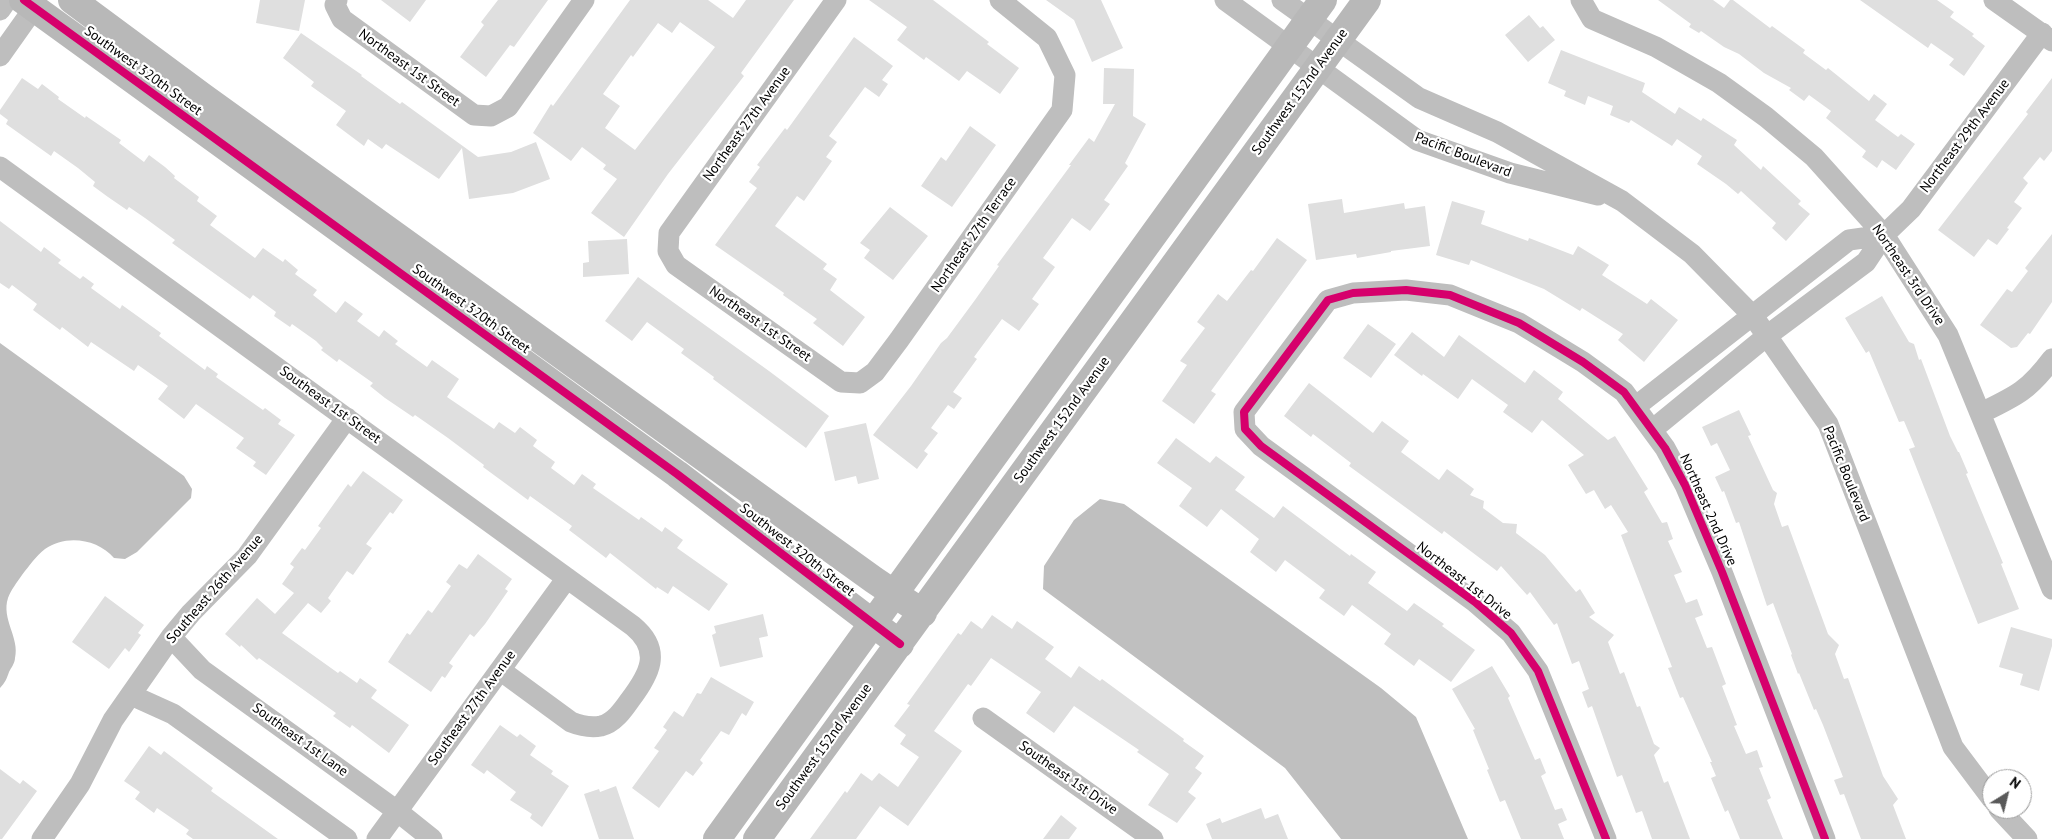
<!DOCTYPE html>
<style>
body{margin:0}
#map{position:relative;width:2052px;height:839px;overflow:hidden;background:#fff;font-family:"PT Sans",sans-serif}
canvas{display:block}
.north{position:absolute;left:1982px;top:769px;width:50px;height:50px;box-sizing:border-box;background:#fff;border:1px solid #999;border-radius:50%;rotate:36deg;font-size:14px;font-weight:700;line-height:20px;text-align:center;color:#000}
.north::after{content:'';display:block;margin:auto;width:18px;height:22px;background:#595959;clip-path:polygon(50% 0,100% 100%,50% 72%,0 100%)}
</style>
<div id="map">
<canvas width="2052" height="839"></canvas>
<div class="north">N</div>
</div>
<script>
const context = document.querySelector('canvas').getContext('2d');
context.lineJoin = 'round';
function fillPath(path, color) { context.fillStyle = color; context.fill(path, 'evenodd'); }
function strokePath(path, color, width, dash) { context.strokeStyle = color; context.lineWidth = width; context.lineCap = dash ? 'butt' : 'round'; context.setLineDash(dash || []); context.stroke(path); }
function label(font, color, halo, rows, align = 'center') {
  context.font = font + ' "PT Sans",sans-serif'; context.lineWidth = 4.5; context.setLineDash([]); context.textBaseline = 'middle'; context.strokeStyle = halo; context.fillStyle = color; for (const [text, x, y, turn = 0] of rows) {
    context.save(); context.translate(x, y); context.rotate((+turn || 0) * Math.PI / 180); context.textAlign = isNaN(turn) ? turn : align; if (halo) context.strokeText(text, 0, 0); context.fillText(text, 0, 0); context.restore();
  }
}
const water = new Path2D(`
 M0,343L184,476L192,489L191,498L137,552L125,559L114,558C98,539 66,534 45,549C36,556 29,566 22,575C17,582 11,590 8,598C1,619 20,638 15,658C15,663 11,668 9,672C7,678 5,683 0,688Z
 M1100,499L1124,504L1381,688L1416,717L1468,839H1341L1285,768L1043,589L1044,566L1074,520Z`);
const building = new Path2D(`
 M260,0H305L299,31L256,23Z
 M381,0H426L410,22Z
 M498,0H548L514,47L510,45L486,77L460,57L484,25L481,22Z
 M630,0H708L733,18L746,0H794L741,73L744,76L668,174L624,237L591,213L617,179L603,169L606,165L582,147L571,161L533,133L551,104L553,106ZM680,22L715,47L635,150L605,128L620,106L603,94L631,55L633,57L658,23L672,33Z
 M869,0H933L989,42L987,44L1019,68L1000,94L967,71L959,81L926,57L924,60L897,40L907,27Z
 M1046,0H1101L1123,48L1092,62L1074,20Z
 M1658,0H1713L1724,8L1730,0H1733L1770,28L1772,26L1805,50L1803,53L1826,70L1828,68L1869,101L1874,94L1887,104L1875,120L1898,137L1901,134L1915,144L1896,170L1882,160L1877,168L1862,157L1866,151L1826,118L1831,111L1809,95L1804,101L1789,90L1791,88L1764,73L1739,54L1724,47L1701,31L1699,33L1689,27L1691,24Z
 M1860,0H1937L1954,12L1950,17L1974,34L1972,36L1985,46L1964,76L1949,65L1954,59L1931,43L1928,48Z
 M1529,15L1540,28L1543,26L1555,40L1528,62L1505,35Z
 M301,33L362,75L361,76L400,104L402,102L478,157L511,152L536,142L550,179L513,193L469,199L462,148L439,179L386,144L382,149L368,139L364,146L336,125L346,111L311,86L314,82L283,58Z
 M854,37L893,66L882,80L888,84L879,97L865,87L829,136L837,142L826,157L832,161L804,201L797,196L775,226L827,264L823,269L837,279L830,290L865,317L843,346L813,323L817,319L783,295L784,293L715,245L757,188L749,182L760,167L757,165L785,128L787,130Z
 M1561,50L1645,83L1642,92L1675,114L1679,107L1701,121L1703,118L1737,140L1734,145L1761,170L1763,166L1801,201L1798,204L1810,214L1786,241L1772,228L1776,223L1741,191L1738,194L1726,184L1697,164L1702,156L1677,139L1672,146L1631,120L1629,123L1610,115L1613,106L1588,96L1585,105L1564,96L1566,91L1548,83Z
 M1104,68L1134,69L1133,116L1146,124L1125,163L1128,166L1104,200L1110,204L1090,231L1072,218L1043,258L1055,267L1032,299L1039,304L1019,331L1002,319L974,357L977,359L953,392L962,398L954,409L948,405L931,428L938,433L924,451L928,454L917,469L873,435L911,386L941,343L947,338L975,300L999,266L997,265L1071,165H1069L1089,138L1094,142L1115,104H1103Z
 M22,78L38,89L42,84L59,97L58,99L85,118L86,116L121,140L119,143L144,162L149,155L165,167L175,176L174,178L199,197L197,201L217,216L210,225L255,258L263,248L283,262L285,259L298,270L295,274L317,290L313,295L336,313L345,301L363,314L357,321L379,337L384,330L398,341L395,344L427,367L432,360L459,379L447,397L494,429L499,422L515,433L520,427L537,440L533,446L555,462L551,468L574,485L582,474L596,484L593,488L639,520L641,517L662,532L665,527L683,540L677,548L728,584L709,611L673,586L668,594L657,587L656,589L610,553L606,558L569,530L572,526L530,496L528,500L483,467L484,465L448,438L415,415L413,417L385,398L370,386L373,383L339,359L337,362L321,350L323,348L316,341L292,324L290,327L274,316L276,312L253,295L250,299L172,243L175,240L145,218L129,207L127,210L108,197L93,186L95,182L78,168L54,151L51,156L6,124L8,120L0,114V110Z
 M2052,78V151L2044,161L2040,157L2023,178L2028,183L2014,202L2022,208L2007,228L2009,229L1997,245L1988,239L1974,257L1938,230L2028,114L2026,112Z
 M970,126L996,145L952,207L921,186L941,157L946,161Z
 M1342,199L1344,213L1404,203L1405,209L1425,206L1430,246L1391,251V252L1357,258L1356,254L1316,260L1308,204Z
 M1452,201L1485,211L1481,224L1528,241L1529,238L1573,255L1578,246L1609,265L1602,275L1647,304L1651,299L1678,320L1644,362L1618,340L1623,334L1582,308L1580,311L1544,289L1471,260L1469,265L1436,255Z
 M890,207L928,236L893,280L864,258L870,250L860,243Z
 M0,221L41,252L44,247L61,260L58,263L80,279L83,276L94,284L91,288L120,309L122,305L161,333L159,336L205,370L207,366L218,374L216,377L263,410L265,408L281,420L278,424L295,435L266,475L253,466L256,462L236,448L244,438L196,404L184,419L158,399L168,386L138,365L134,371L91,342L88,347L62,327L60,330L33,310L37,304L12,285L9,289L0,283Z
 M2052,234V302L2030,334L2028,333L2017,347L2011,348L1980,325L2007,289L2012,292L2028,271L2025,268Z
 M1277,238L1307,260L1211,391L1216,394L1194,424L1162,401L1187,365L1180,361L1205,328L1197,322L1218,294L1227,301L1251,270L1253,271Z
 M627,239L629,274L583,277V263L589,262L588,241Z
 M638,277L769,371L829,416L806,448L713,379L714,377L681,353L684,349L647,322L632,341L605,321Z
 M1882,296L1909,342L1914,344L1919,360L1921,359L1950,436L1958,452H1959L1968,473L1966,474L2003,563L2001,564L2019,609L1978,624L1909,449L1915,447L1904,421L1899,422L1869,351L1866,353L1845,318Z
 M1368,324L1396,344L1371,378L1343,358Z
 M1412,332L1444,357L1459,335L1525,383L1534,370L1563,392L1558,399L1608,440L1615,436L1648,489L1644,492L1662,523L1667,522L1673,539L1668,541L1682,572L1674,575L1686,603L1697,599L1703,615L1695,618L1707,648L1712,647L1726,684L1722,686L1737,725L1734,726L1746,754L1757,750L1763,767L1759,768L1771,798L1767,800L1783,839H1740L1728,810L1725,812L1711,778L1716,776L1710,762H1712L1683,697L1680,698L1668,668L1672,667L1621,535L1628,532L1611,505L1605,509L1594,490L1586,494L1568,465L1584,455L1542,420L1532,433L1503,412L1508,405L1472,379L1458,399L1423,374L1422,376L1394,355Z
 M1309,383L1373,433L1382,421L1409,441L1401,452L1439,480L1447,469L1474,489L1470,495L1484,501L1483,508L1503,523L1517,524L1516,533L1545,555L1576,592L1580,589L1595,613L1589,617L1614,635L1608,642L1620,674L1624,672L1637,707L1640,706L1654,744L1660,748L1654,755L1664,783L1668,781L1690,839H1652L1642,811L1636,813L1622,775L1617,777L1592,706L1588,708L1582,692L1589,689L1579,661L1572,664L1557,623L1554,625L1530,592L1527,595L1501,566L1497,571L1444,531L1442,534L1349,466L1351,463L1313,434L1311,437L1284,416Z
 M1739,410L1751,435L1748,436L1773,490L1777,493L1774,504L1782,527L1788,525L1828,634L1839,645L1835,654L1844,679L1848,678L1883,776L1898,799L1893,805L1906,839H1861L1844,794L1840,795L1834,780L1843,777L1823,725L1816,709L1814,710L1799,673L1798,674L1791,655L1792,654L1773,603L1767,606L1739,522L1736,523L1724,491L1722,492L1715,477L1730,470L1717,443L1711,446L1702,427Z
 M866,423L879,479L858,484L856,476L835,481L824,432Z
 M1176,438L1210,463L1216,456L1245,477L1235,490L1274,518L1283,506L1350,556L1351,554L1376,572L1368,583L1407,611L1414,603L1444,624L1442,626L1475,650L1451,682L1419,659L1414,666L1384,644L1391,634L1352,605L1344,616L1319,598L1325,590L1285,560L1276,572L1250,552L1259,539L1221,509L1207,527L1179,506L1192,488L1157,463Z
 M363,471L403,500L393,514L390,512L366,544L372,548L353,575L347,571L328,598L331,601L321,613L308,603L282,633L338,673L340,671L357,683L360,678L377,690L371,698L409,725L389,753L352,725L350,728L333,716L336,713L259,658L257,660L241,645L240,647L225,634L257,598L275,614L294,593L282,584L294,567L290,564L302,548L305,550L321,528L318,526L348,484L351,487Z
 M478,554L512,579L505,589L508,591L485,624L474,637L470,634L449,663L453,666L445,678L442,676L431,692L388,662L407,633L410,635L428,610L432,613L451,586L446,582L459,564L467,569Z
 M105,596L144,625L138,633L141,635L129,652L125,648L109,669L72,642Z
 M763,614L768,636L759,638L763,657L720,667L712,635L716,633L714,626Z
 M992,615L1012,629L1017,621L1054,647L1045,659L1071,678L1079,666L1100,681L1102,679L1184,739L1183,741L1204,756L1195,768L1202,773L1188,792L1196,798L1177,823L1148,805L1169,774L1137,752L1139,750L1074,706L1054,733L1026,713L1041,692L991,658L971,686L968,684L934,731L962,751L908,826L880,806L856,839H810L845,791L847,793L861,773L872,781L879,773L898,787L919,757L900,744L906,735L894,726L910,705L907,704L958,633L961,635L971,621L982,629Z
 M2011,627L2052,639V646L2039,691L2020,685L2023,674L1999,667Z
 M1492,666L1510,696L1508,698L1535,760L1540,758L1546,773L1541,776L1555,810L1562,808L1567,820L1558,824L1564,839H1521L1505,800L1500,802L1487,770L1489,769L1473,730L1475,729L1452,689Z
 M711,677L754,702L746,716L742,713L729,735L721,731L700,760L703,763L693,776L686,771L659,808L632,788L659,751L654,748L667,730L663,727L674,711L683,717L697,693L701,694Z
 M500,725L517,737L520,734L536,746L530,755L553,771L551,774L569,786L542,827L530,818L532,814L510,800L516,792L487,770L484,774L471,765Z
 M149,746L161,755L164,751L213,788L211,791L278,839H193L186,834L189,830L157,808L154,813L135,799L140,792L124,781Z
 M0,769L20,784L23,780L37,791L2,839H0Z
 M616,786L634,839H599L584,794L599,789L600,792Z
 M1261,808L1265,819L1278,814L1288,839H1212L1206,824L1220,818L1222,823Z
 M1061,815L1077,828L1069,839H1043Z`);
const street = new Path2D(`
 M337,0L335,5L342,19L474,115L491,116L508,107L584,0
 M836,0L669,233L668,251L676,265L841,382L860,383L875,372L899,340L1062,110L1065,75L1047,38L1000,0
 M1225,0L1417,140L1510,173L1598,195
 M1282,0L1419,98L1497,132L1622,201L1692,254L1753,316L1828,424L1953,747L1992,799
 M1581,0L1592,19L1656,47L1719,83L1766,117L1814,157L1884,235L1948,335L2052,589
 M1994,0L2052,41
 M0,10L7,0
 M0,56L34,8
 M0,167L633,626C663,651 649,675 630,700C623,710 614,723 601,726C590,728 581,726 571,722L500,670
 M1635,407L1849,240L1884,235
 M1981,413C2016,396 2028,391 2052,359
 M1652,430L1768,335L1866,262L1884,235L1911,209L2042,33
 M171,637L202,670L397,811L432,839
 M131,695L173,714L347,839
 M983,718L1153,839
 M1999,809L2027,839
 M42,839L80,784L113,720L171,637L191,613L247,556L347,418
 M377,839L567,578
 M1606,839L1538,671L1511,633L1475,602L1261,446L1245,429L1244,412L1328,300L1353,293L1406,290L1450,295L1519,323L1583,362L1624,392L1665,448L1685,485L1722,572L1825,839`);
const secondary = new Path2D(`
 M23,0L677,474L900,644
 M72,0L203,97L874,580L923,613
 M717,839L1323,0
 M757,839L1367,0`);
const cycleway = new Path2D(`
 M24,0L677,474L900,644
 M1606,839L1538,671L1511,633L1475,602L1261,446L1245,429L1244,412L1328,300L1353,293L1406,290L1450,295L1519,323L1583,362L1624,392L1665,448L1685,485L1722,572L1825,839`);
const streetNames = [
 ["Northeast 1st Street",409,68,36],
 ["Southwest 320th Street",143,71,36],
 ["Southwest 152nd Avenue",1300,92,-54],
 ["Northeast 27th Avenue",747,124,-54],
 ["Northeast 29th Avenue",1965,136,-53],
 ["Pacific Boulevard",1463,155,21],
 ["Northeast 27th Terrace",974,235,-55],
 ["Northeast 3rd Drive",1908,275,56],
 ["Southwest 320th Street",471,309,36],
 ["Northeast 1st Street",760,324,35],
 ["Southeast 1st Street",330,405,36],
 ["Southwest 152nd Avenue",1062,420,-54],
 ["Pacific Boulevard",1846,474,68],
 ["Northeast 2nd Drive",1708,510,66],
 ["Southwest 320th Street",797,550,38],
 ["Northeast 1st Drive",1464,581,38],
 ["Southeast 26th Avenue",215,589,-49],
 ["Southeast 27th Avenue",472,708,-54],
 ["Southeast 1st Lane",300,740,36],
 ["Southwest 152nd Avenue",824,747,-54],
 ["Southeast 1st Drive",1068,778,35]
];
fillPath(water, '#bfbfbf');
fillPath(building, '#dfdfdf');
strokePath(street, '#bebebe', 21);
strokePath(secondary, '#b8b8b8', 28);
strokePath(cycleway, '#d6006c', 8);
label('14px', '#000', '#fff', streetNames);
</script>
